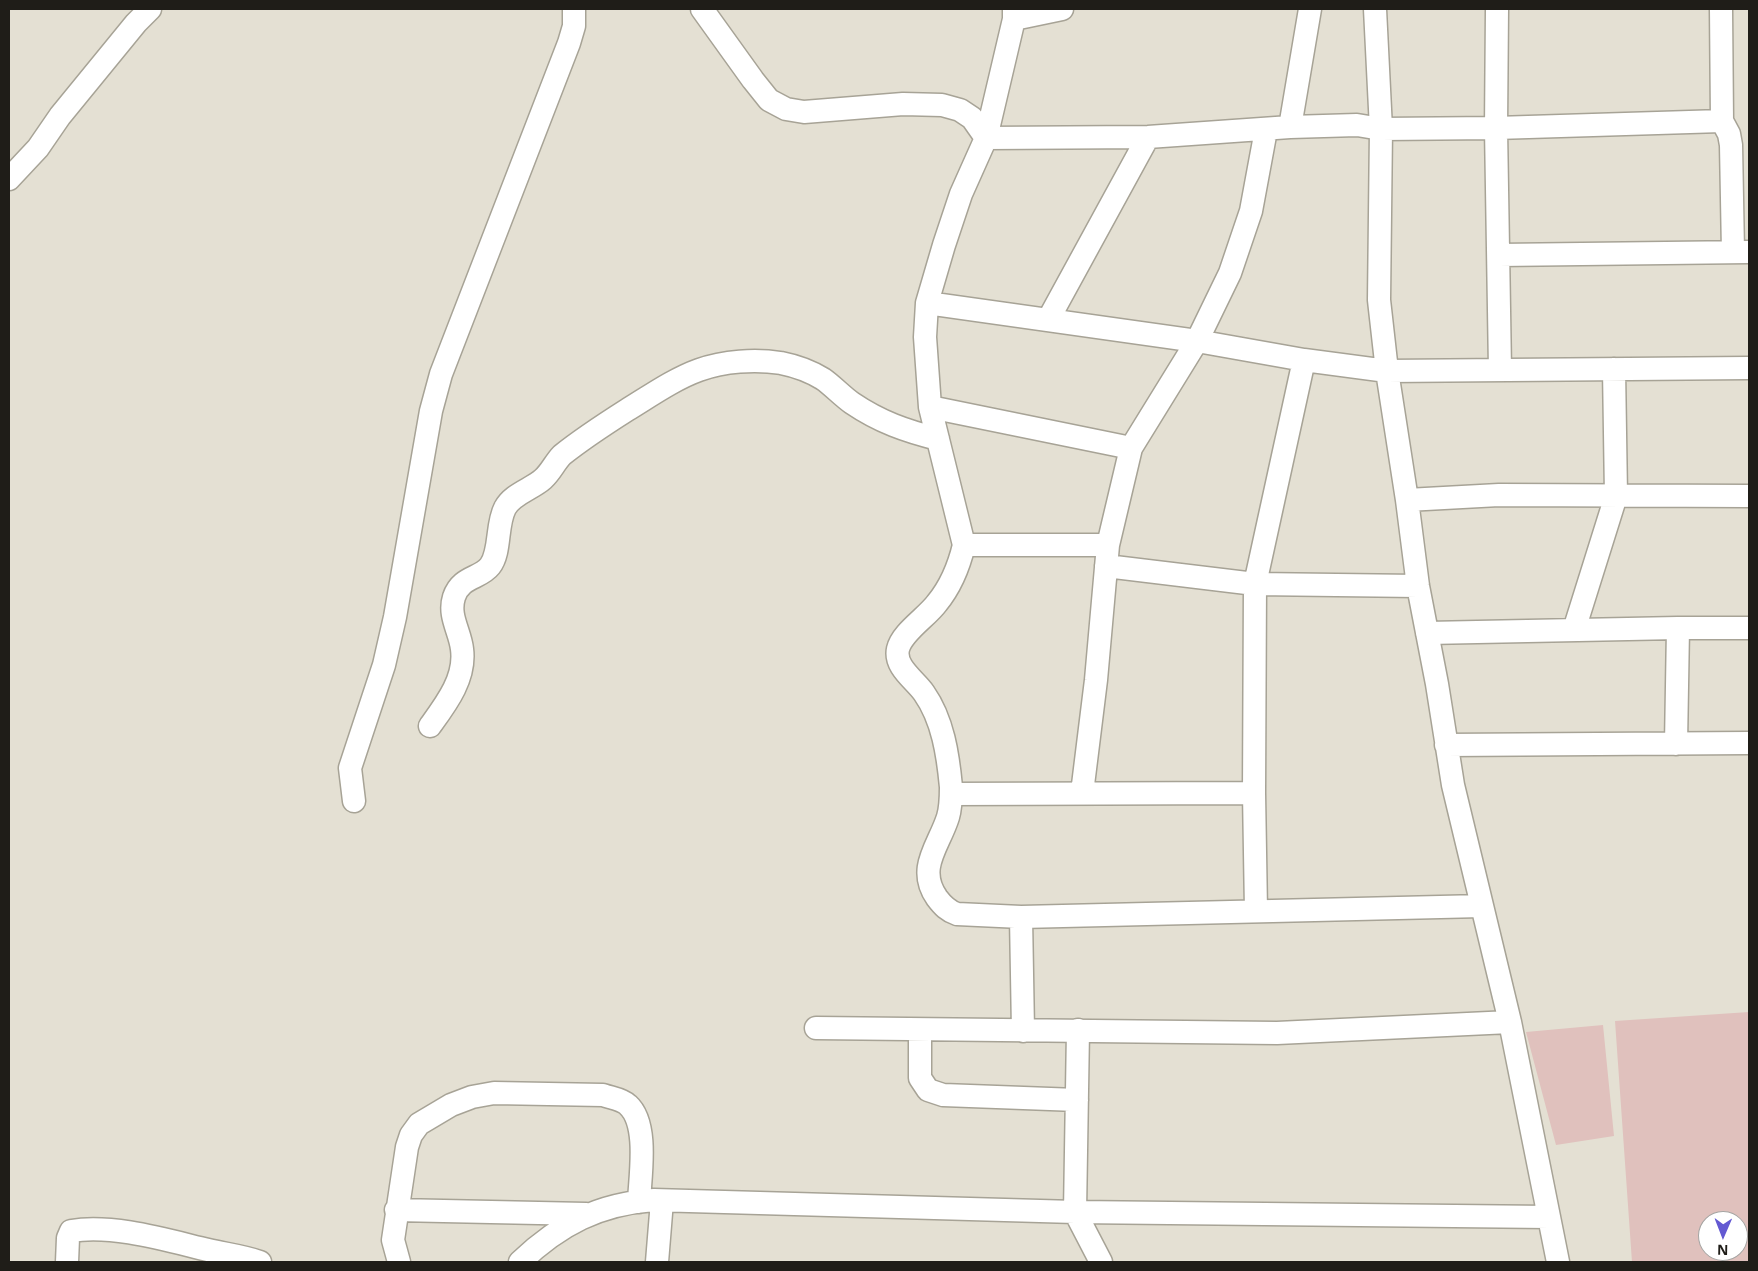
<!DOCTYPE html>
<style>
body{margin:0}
#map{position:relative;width:1758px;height:1271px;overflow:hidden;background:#e4e0d3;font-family:"Noto Sans",sans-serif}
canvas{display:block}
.frame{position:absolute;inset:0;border:10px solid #1f1d18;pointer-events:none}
.north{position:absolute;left:1698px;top:1211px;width:50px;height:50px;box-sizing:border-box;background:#fff;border:1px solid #a5a5a3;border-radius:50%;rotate:181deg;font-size:14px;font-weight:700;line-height:20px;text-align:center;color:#1f1d18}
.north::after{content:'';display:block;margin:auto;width:18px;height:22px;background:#6359d2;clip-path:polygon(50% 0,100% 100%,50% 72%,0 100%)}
</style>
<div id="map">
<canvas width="1758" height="1271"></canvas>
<div class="frame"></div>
<div class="north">N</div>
</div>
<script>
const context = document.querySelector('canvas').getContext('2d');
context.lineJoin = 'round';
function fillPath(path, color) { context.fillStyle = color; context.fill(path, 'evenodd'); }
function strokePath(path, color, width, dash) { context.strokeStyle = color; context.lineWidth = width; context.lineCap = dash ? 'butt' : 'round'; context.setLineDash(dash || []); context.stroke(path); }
const green = new Path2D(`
 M1749,1012V1262H1632L1615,1021ZM1708,1221H1738V1251H1708Z
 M1603,1025L1614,1136L1556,1145L1526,1032Z`);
const minor = new Path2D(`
 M702,9L753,80L769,100L786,109L804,112L903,104L942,105L960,110L972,118L986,138
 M1014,9V19L986,138L961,194L944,245L927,303L925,337L930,407L964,545C959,566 951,586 937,603C927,617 902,632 898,649C894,667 915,680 924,693C943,720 948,755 951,787C951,797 951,807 948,817C939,846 916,868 937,898C943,906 948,911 957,914L1021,917L1482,906
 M1375,9L1381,129L1379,300L1387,371L1407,500L1418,586L1437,684L1453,785L1510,1022L1558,1262
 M1497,9L1496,128L1500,370
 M1721,9L1722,121L1729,134L1731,145L1733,252
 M1014,19L1062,9
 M1290,127L1310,9
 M986,138L1148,137L1290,127L1357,125L1381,129L1496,128L1722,121
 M9,179L38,148L60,116L136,23L150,9
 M1499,255L1749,252
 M927,303L1197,341L1304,360L1387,371L1749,368
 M1048,320L1148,137
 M930,407L1131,448
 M1407,500L1499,495L1749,496
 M964,545H1108
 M1106,566L1255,584L1418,586
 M1574,630L1616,496L1614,369
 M1427,633L1678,628H1749
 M430,726C446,704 466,678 462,649C460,631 448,616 454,597C461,576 480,579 490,566C501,552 496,525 505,508C512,494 532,489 543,479C551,472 555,462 562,455C582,439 605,424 627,410C650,396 674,379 699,370C724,361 755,359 781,363C796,366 810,371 823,379C833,386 842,396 852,403C880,422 906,431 938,439
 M1676,744L1678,628
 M1446,745L1749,743
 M1082,793L1096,680L1108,545L1131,448L1197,341L1230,273L1251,211L1266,130
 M951,794L1254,793
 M354,801L350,768L384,665L395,617L431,411L441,374L569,43L574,26V9
 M1256,911L1254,793L1255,584L1304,360
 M1021,917L1023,1031
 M816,1028L1277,1033L1510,1022
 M920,1030V1078L928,1090L943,1095L1077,1100
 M1078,1030L1075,1212L1101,1262
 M396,1210L586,1214
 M67,1262L68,1238L71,1231C113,1224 166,1240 208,1250C225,1254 243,1256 260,1262
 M399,1262L393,1240L407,1147L411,1135L419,1124L451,1105L472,1097L494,1093L603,1095C611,1098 622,1099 628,1105C649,1124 640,1176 639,1202
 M520,1262C560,1224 599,1204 654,1200L1075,1212L1549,1217
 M657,1262L662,1201`);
fillPath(green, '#e0c1bd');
strokePath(minor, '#a7a396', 25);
strokePath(minor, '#fff', 22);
</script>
